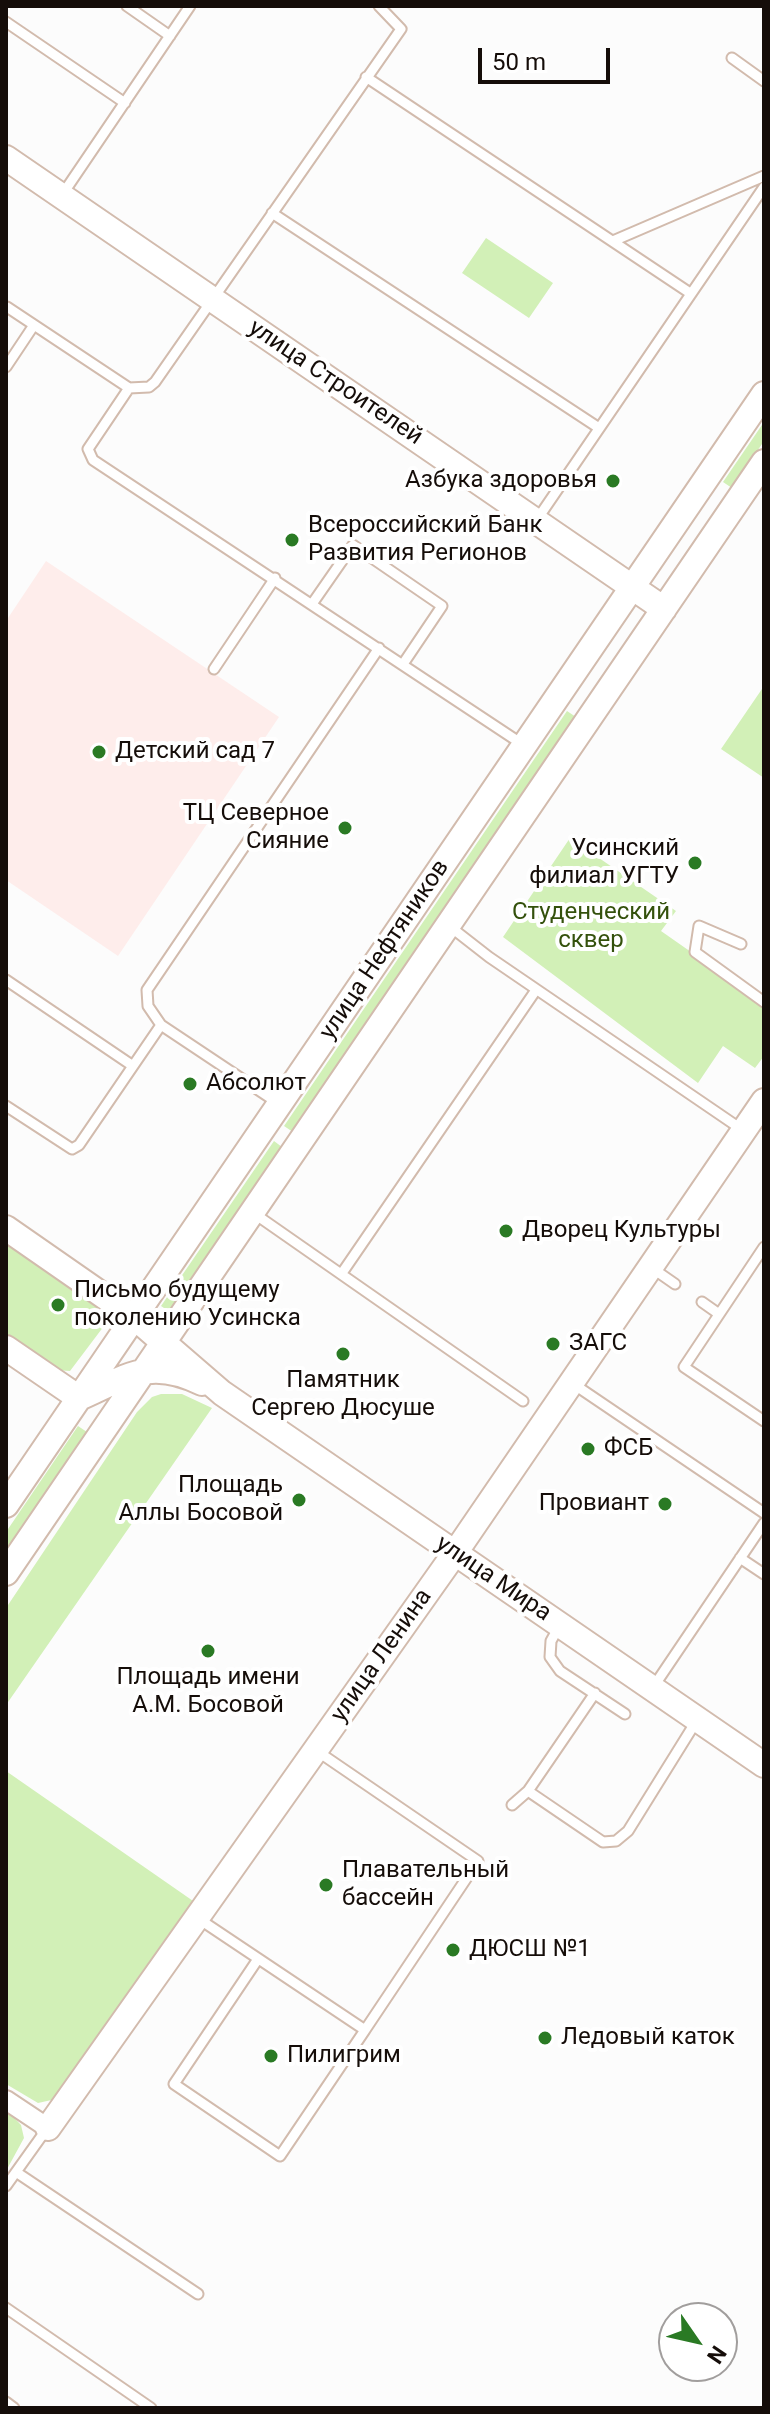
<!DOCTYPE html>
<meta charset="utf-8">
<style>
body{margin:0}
#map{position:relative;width:770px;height:2414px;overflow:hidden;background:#fcfcfc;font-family:Roboto,sans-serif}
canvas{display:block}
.frame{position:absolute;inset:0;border:8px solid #150d09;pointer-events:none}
.north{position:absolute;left:658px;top:2302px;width:80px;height:80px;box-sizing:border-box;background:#fff;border:2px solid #a19e9d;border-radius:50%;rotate:124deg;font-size:22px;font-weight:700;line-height:32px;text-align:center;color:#150d09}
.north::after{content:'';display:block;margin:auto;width:28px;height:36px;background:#2a7a24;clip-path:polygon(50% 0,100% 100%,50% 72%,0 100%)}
.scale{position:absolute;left:478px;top:48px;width:132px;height:36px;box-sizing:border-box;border:4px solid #150d09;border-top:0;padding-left:10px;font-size:24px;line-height:28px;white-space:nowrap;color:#150d09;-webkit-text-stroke:6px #fff;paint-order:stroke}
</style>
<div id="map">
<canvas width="770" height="2414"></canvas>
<div class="frame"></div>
<div class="north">N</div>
<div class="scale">50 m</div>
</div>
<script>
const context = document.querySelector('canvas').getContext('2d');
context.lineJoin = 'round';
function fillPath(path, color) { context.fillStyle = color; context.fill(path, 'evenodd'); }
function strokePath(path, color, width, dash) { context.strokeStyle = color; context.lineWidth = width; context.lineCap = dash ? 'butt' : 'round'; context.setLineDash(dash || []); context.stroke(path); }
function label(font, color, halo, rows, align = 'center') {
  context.font = font + ' Roboto,sans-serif'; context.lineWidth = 8; context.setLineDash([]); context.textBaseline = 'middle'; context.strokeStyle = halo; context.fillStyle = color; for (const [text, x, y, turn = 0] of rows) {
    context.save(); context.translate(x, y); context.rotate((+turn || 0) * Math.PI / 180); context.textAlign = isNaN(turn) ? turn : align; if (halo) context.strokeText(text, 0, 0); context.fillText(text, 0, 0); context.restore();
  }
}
const education = new Path2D(`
 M46,561L279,717L118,956L6,880V621Z`);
const green = new Path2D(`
 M486,238L553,283L529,318L462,273Z
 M764,422V441L732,488L723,482Z
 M764,686V778L721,749Z
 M567,711L576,717L293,1132L284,1126Z
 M570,838L676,911L661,931L764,1003V1056L755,1068L723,1046L698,1083L503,937Z
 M274,1141L282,1147L170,1312L161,1306Z
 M6,1240L104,1311V1326L70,1371L55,1370L6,1338Z
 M161,1394H182L212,1408L6,1705V1608L137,1412L152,1397Z
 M78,1426L87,1432L6,1551V1532Z
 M6,1771L196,1903L56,2099L38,2103L6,2084Z
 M6,2109L21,2125L24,2138L6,2171Z`);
const lane = new Path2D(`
 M127,6L170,36
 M6,22L125,103
 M732,58L764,81
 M366,77L690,293
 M62,195L190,6
 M272,213L599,428
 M613,241L764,176
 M7,307L129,388L149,387L155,382L401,29L379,6
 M6,367L34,325
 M129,388L88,449L93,460L522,744
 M536,521L764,187
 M312,604L353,545L442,606L403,664
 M214,669L275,578
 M448,925L489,957L744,1131
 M741,944L699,926L695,952L764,1002
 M6,980L133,1066
 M278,1103L161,1025L148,1006L147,990L379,648
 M6,1106L72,1149L79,1145L161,1025
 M252,1212L523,1401
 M764,1247L684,1367L764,1421
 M652,1268L675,1284
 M342,1273L536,990
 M702,1302L719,1314
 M572,1383L764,1513
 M740,1558L764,1574
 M560,1625L551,1641L550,1657L560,1671L625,1714
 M654,1686L764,1523
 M528,1791L603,1842L616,1841L628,1831L697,1720
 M512,1805L528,1791L595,1693
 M199,1919L365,2030L478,1861L317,1751
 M258,1959L174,2084L280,2156L365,2030
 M16,2172L198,2294
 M6,2186L46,2130
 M6,2308L151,2408
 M6,2402L14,2408`);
const street = new Path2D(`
 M6,2100L48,2128`);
const secondary = new Path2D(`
 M6,158L664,609
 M6,1228L134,1317L222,1393L764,1765
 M6,1348L79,1398C127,1377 149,1357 202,1383
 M6,1505L764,394
 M6,1573L764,462
 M48,2128L455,1553L764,1101`);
const markers = [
 [613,481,8,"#2a7a24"],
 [292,540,8,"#2a7a24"],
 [99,752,8,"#2a7a24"],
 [345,828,8,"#2a7a24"],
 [695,863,8,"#2a7a24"],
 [190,1084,8,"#2a7a24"],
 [506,1231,8,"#2a7a24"],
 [58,1305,8,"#2a7a24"],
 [553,1344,8,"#2a7a24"],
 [343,1354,8,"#2a7a24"],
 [588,1449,8,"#2a7a24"],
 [299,1500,8,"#2a7a24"],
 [665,1504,8,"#2a7a24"],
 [208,1651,8,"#2a7a24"],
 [326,1885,8,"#2a7a24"],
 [453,1950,8,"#2a7a24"],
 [545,2038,8,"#2a7a24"],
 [271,2056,8,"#2a7a24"]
];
const streetNames = [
 ["улица Строителей",335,383,34],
 ["улица Нефтяников",385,950,-56],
 ["улица Мира",493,1579,34],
 ["улица Ленина",382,1656,-55]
];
const poiNames = [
 ["Азбука здоровья",597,481,"right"],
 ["Всероссийский Банк",308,526],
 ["Развития Регионов",308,554],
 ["Детский сад 7",115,752],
 ["ТЦ Северное",329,814,"right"],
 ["Сияние",329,842,"right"],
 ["Усинский",679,849,"right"],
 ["филиал УГТУ",679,877,"right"],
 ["Абсолют",206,1084],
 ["Дворец Культуры",522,1231],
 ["Письмо будущему",74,1291],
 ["поколению Усинска",74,1319],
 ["ЗАГС",569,1344],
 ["Памятник",343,1381,"center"],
 ["Сергею Дюсуше",343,1409,"center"],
 ["ФСБ",604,1449],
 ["Площадь",283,1486,"right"],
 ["Аллы Босовой",283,1514,"right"],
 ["Провиант",649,1504,"right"],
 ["Площадь имени",208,1678,"center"],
 ["А.М. Босовой",208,1706,"center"],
 ["Плавательный",342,1871],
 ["бассейн",342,1899],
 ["ДЮСШ №1",469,1950],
 ["Ледовый каток",561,2038],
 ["Пилигрим",287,2056]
];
const parkNames = [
 ["Студенческий",591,913],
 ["сквер",591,941]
];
fillPath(education, '#feedeb');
fillPath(green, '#d2f0b7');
strokePath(lane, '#d2bbad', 13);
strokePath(street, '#d2bbad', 22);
strokePath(secondary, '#d2bbad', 28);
strokePath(lane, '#fff', 9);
strokePath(street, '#fff', 18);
strokePath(secondary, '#fff', 24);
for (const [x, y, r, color] of markers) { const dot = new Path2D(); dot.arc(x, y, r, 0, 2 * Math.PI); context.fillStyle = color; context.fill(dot); strokePath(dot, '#fff', 3); }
label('24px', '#150d09', '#fff', streetNames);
label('24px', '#150d09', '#fff', poiNames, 'left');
label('24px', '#34510c', '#fff', parkNames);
</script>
